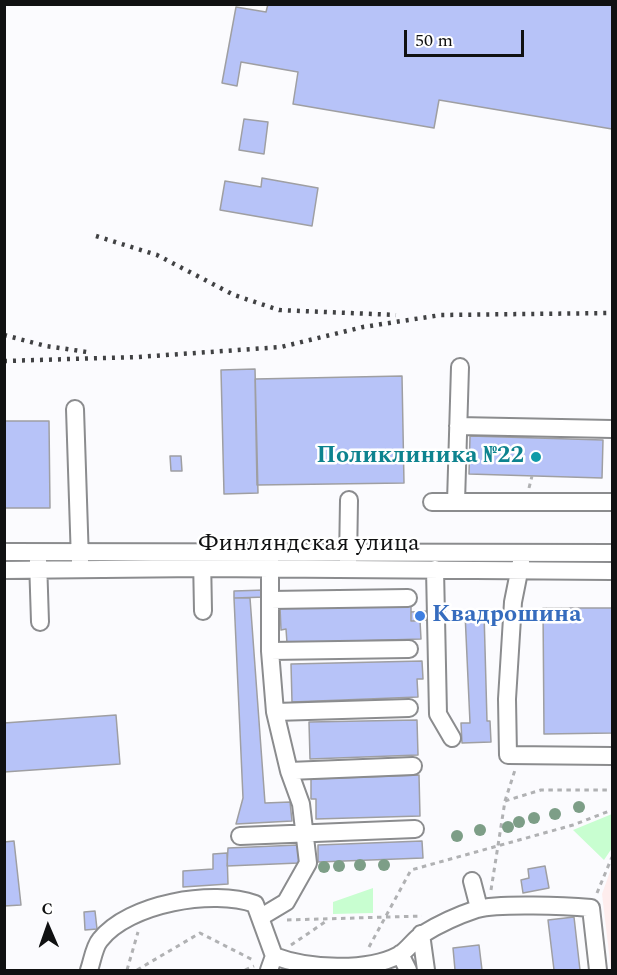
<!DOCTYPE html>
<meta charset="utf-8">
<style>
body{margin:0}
#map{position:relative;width:617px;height:975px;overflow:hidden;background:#fbfbfe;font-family:Spectral,serif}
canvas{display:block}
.frame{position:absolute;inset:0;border:6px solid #101112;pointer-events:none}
.north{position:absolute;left:18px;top:897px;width:60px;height:60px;-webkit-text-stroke:4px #fff;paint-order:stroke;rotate:358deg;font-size:16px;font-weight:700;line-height:24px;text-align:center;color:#101112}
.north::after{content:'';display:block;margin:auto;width:21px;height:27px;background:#101112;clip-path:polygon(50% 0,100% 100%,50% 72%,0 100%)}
.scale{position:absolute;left:404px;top:30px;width:120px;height:27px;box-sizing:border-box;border:3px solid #101112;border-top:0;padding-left:8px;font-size:18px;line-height:21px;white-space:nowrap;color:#101112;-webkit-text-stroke:4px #fff;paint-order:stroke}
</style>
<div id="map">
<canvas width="617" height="975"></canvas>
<div class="frame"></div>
<div class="north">С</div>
<div class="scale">50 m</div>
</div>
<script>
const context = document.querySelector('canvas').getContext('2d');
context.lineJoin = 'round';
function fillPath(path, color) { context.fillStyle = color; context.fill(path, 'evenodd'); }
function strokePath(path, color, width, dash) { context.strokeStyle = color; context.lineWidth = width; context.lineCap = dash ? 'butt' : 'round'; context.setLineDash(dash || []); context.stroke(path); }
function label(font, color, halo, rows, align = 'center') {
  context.font = font + ' Spectral,serif'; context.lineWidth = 5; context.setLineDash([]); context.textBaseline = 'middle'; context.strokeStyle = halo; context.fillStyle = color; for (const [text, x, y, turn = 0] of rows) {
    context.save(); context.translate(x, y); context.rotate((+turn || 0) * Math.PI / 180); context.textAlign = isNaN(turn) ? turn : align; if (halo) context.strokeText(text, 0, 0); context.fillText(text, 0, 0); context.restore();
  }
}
const education = new Path2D(`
 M612,866V970H611L602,894Z`);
const green = new Path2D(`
 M612,814V848L604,860L573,830Z
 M373,888V913L333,914V902Z`);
const building = new Path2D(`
 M268,4H612V129L439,100L434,128L293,104L298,72L241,62L237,86L222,83L236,7L266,12Z
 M244,119L268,122L264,154L239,150Z
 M262,178L318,188L312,226L220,210L225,181L261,187Z
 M255,369L258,493L224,494L221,370Z
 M402,376L404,483L257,485L255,379Z
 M4,421H49L50,508H4Z
 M470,436L603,440L602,478L469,474Z
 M170,456H181L182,471H171Z
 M265,590L266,597L234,598V591Z
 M234,598H250L265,803L290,802L292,821L236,824L243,798Z
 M411,604V621H420L421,639L287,643L286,629L281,630L280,607Z
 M543,608H612V733L544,734Z
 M429,611V620L411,621V612Z
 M484,612L487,721H490L491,742L462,743L461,723H470L465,613Z
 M422,661L423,679H417L418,697L292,702L291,664Z
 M116,715L120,764L4,772V723Z
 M417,720L418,755L310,759L309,722Z
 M419,775L420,816L316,819V799H311V779Z
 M14,841L21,905L4,906V842Z
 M422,841L423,858L318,862V845Z
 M298,845L299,863L227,866L228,848Z
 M227,853L228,884L183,887V871L213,869V854Z
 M545,866L549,888L523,893L521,880L529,878L528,869Z
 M95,911L97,929L85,930L84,912Z
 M574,917L580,970H554L548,920Z
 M479,945L482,970H455L453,948Z`);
const path = new Path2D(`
 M529,488L532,476
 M505,801L541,790H612
 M491,890L505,801L515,770
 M597,893L612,857
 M287,920L422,916
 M291,945L328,920
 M369,947L411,870L573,825L612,810
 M127,970L138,932
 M137,970L200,933L255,961
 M245,970L254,966`);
const minor = new Path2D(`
 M75,409L80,561
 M458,426L612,429
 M432,502H612
 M456,502L460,367
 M4,552L612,553
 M202,557L203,611
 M38,560L40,622
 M348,562L349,500
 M521,562L513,602L507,699L508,755L612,756
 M435,569L438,714L452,738
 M4,570L202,568L612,571
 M270,600L408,598
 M270,651L409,649
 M275,712L409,708
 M289,771L413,766
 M240,836L415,829
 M472,881L479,908
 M261,917L286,902L308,863L301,804L289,771L275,712L270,651V558
 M421,934L426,970
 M400,954L408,970
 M89,970C92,962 94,947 100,940C129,903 213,889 255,904L274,956C308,969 367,972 399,955C408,950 414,939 423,934C439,924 459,915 477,909C499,903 567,906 591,908L598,970
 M269,970L274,956`);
const rail = new Path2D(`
 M96,236L157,255L234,295L279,310L396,315
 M4,335L46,346L87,352
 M4,361L138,357L281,347L363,327L441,315L612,313`);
const trees = [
 [579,807],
 [555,814],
 [534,818],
 [519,822],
 [508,827],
 [480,830],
 [457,836],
 [360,865],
 [384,865],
 [339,866],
 [324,867]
];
const markers = [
 [536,457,6,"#0f9aa8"],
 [420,616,6,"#3f7fe0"]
];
const cultureNames = [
 ["Поликлиника №22",524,457]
];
const streetNames = [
 ["Финляндская улица",309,545]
];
const shopNames = [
 ["Квадрошина",432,616]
];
fillPath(education, '#feeded');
fillPath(green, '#c8fed0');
fillPath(building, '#b7c3f8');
strokePath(building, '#9f9fa2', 1.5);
strokePath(minor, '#8b8c8e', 20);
strokePath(path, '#b0b1b3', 3, [4.5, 4.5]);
strokePath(minor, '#fff', 16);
strokePath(rail, '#404143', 4.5, [3, 6]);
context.fillStyle = '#7d9e87';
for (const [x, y] of trees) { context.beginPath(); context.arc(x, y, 6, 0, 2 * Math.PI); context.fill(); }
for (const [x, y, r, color] of markers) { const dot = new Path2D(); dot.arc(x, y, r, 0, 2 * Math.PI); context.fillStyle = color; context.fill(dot); strokePath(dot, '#fff', 2); }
label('bold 24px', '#0d838f', '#fff', cultureNames, 'right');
label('24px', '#101112', '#fff', streetNames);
label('bold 24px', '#366cbe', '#fff', shopNames, 'left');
</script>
